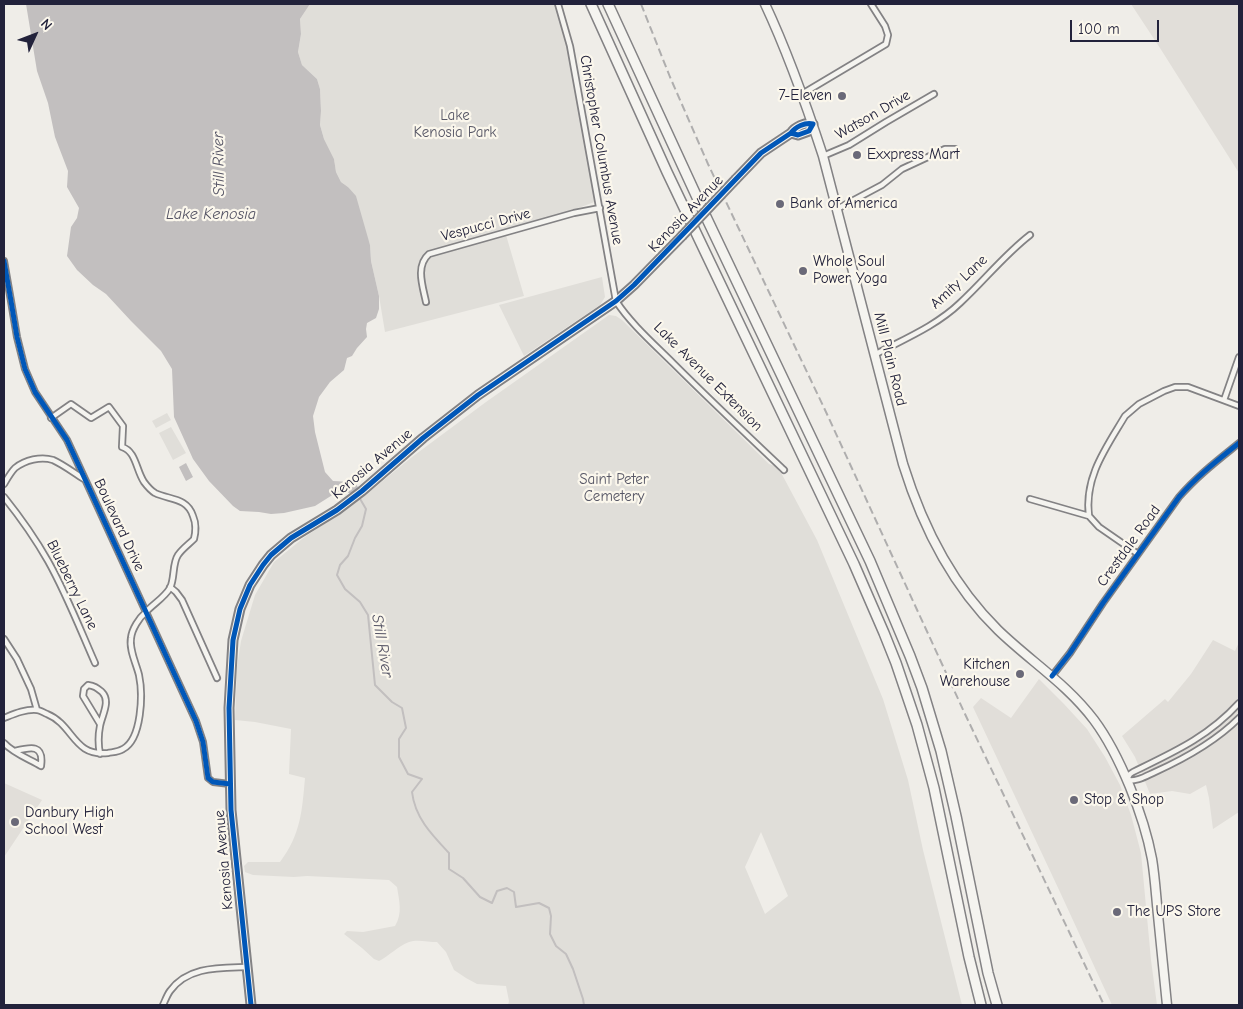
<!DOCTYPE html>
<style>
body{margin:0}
#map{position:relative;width:1243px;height:1009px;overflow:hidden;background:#efede8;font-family:"Comic Neue",sans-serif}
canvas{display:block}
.frame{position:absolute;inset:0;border:5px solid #22223b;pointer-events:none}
.north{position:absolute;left:10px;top:10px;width:50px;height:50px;-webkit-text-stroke:4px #fbf7ec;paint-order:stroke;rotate:47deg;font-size:14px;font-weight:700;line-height:20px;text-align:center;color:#22223b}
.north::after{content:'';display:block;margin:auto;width:18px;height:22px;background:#22223b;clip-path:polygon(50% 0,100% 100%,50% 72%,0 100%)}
.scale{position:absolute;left:1070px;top:20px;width:89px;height:22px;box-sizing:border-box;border:2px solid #22223b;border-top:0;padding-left:6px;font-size:15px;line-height:18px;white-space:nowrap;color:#22223b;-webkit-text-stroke:4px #fbf7ec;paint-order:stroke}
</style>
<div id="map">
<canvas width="1243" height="1009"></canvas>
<div class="frame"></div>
<div class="north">N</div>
<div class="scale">100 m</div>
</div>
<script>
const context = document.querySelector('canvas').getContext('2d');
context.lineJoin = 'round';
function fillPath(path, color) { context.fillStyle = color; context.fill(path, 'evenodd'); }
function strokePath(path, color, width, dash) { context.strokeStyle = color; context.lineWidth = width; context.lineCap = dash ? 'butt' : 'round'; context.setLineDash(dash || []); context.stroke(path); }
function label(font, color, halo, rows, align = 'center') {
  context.font = font + ' "Comic Neue",sans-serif'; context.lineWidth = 4.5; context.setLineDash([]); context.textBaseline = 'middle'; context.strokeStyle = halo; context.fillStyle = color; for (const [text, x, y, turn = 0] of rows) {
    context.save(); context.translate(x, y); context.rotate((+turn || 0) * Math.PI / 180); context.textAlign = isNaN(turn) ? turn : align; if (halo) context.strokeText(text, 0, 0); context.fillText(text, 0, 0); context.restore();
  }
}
const built = new Path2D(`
 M1131,4H1239V173L1160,48Z
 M1213,640L1235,651L1239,642V812L1213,829L1209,798L1206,785L1190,794L1172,791L1150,794L1135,757L1122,736L1165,699L1168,702L1191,674Z
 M1039,679L1064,704L1087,729L1105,757L1120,785L1131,815L1141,853L1151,960L1157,1005H1112L1060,892L973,707L981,698L1011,718Z
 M4,783L42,800L4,857Z`);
const green = new Path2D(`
 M310,4H556L569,35L580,91L597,201L506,235L524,296L385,332L379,296L371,261L370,245L348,187L341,182L336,172L334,159L324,139L320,125L321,111L320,89L317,79L302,65L298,52L301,34L300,19Z
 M602,277L605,297L600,305L524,356L499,305Z
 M609,315L616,316L622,320L769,464L778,467L817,540L883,699L908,780L923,850L962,1005H508L509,1001L506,986L477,984L466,978L454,970L446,952L437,942C428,942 417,939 409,942C398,946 389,956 379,961L374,959L362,948L344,934L347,931L363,932L395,926C403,913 399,900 397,887L389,880L307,876L294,877L253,875L245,872L244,866L248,862H280C301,834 302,811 305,778L289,774L291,729L255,722L235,720L237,667L241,641L255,595L274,562L302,539L362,498L412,457L486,402ZM761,832L788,896L765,914L745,867Z
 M167,413L171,420L156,428L152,421Z
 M171,427L186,453L173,460L159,433Z`);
const water = new Path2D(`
 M26,4H310L300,19L301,34L298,52L302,65L317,79L320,89L321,111L320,125L324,139L334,159L336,172L341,182L348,187L356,196L370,245L371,261L379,296V309L376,318L367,323L366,329L367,337L357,348L352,356L347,358L344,370L330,382L319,397L313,416L315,432L325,472L333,481L354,482L358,487L353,494L341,491L334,494L315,506L284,513L271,514L259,512L240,511L233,506L209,481L193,459L174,417L172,369L161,351L131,321L106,294L93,285L77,270L67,256L71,227L77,218L79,208L67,187L68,171L55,137L48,103L37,71Z
 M186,463L193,477L186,481L179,467Z`);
const stream = new Path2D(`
 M359,497L366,509L362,526L355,538L348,556L340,565L337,575L345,589L360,602L368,615L375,685L392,702L402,708L406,728L399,739V757L408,774L422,779L412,792C415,818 432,835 449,853V869L463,878L480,897L492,903L497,891L507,888L514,892L516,907L539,903L549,908L551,916L550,934L556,946L566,954L573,969L583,999L584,1005`);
const street = new Path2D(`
 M558,4L570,46L616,301C630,323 655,345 673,363C709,399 746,434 784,470
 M802,94L886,44L888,35L885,26L871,4
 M823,156L849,145L886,122L934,94
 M837,209L882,185L902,169L945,149H955
 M4,261L11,301L17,337L25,369L35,392L67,440L73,453L196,721L203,742L208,778L213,782L230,784
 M426,302C423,287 415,266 429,254L574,213L600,208
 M874,355C904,339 936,326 960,303C985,280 1003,256 1030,235
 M1224,400L1239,357
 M4,484C7,479 11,472 15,468C25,460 41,456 53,460C64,465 74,473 84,479
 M4,497C20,517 35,538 48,561C66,593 80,629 95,663
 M1030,499L1089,516L1099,527L1138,554
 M1089,516C1084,477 1106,448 1125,416L1139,404L1164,391L1175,387H1188L1239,406
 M170,587L176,592L182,600L217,678
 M4,639L17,659L31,689L37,710
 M1052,676L1070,653L1103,603L1179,497C1197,476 1218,460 1239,443
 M1239,703C1208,737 1174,752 1133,772L1130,774L1126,780C1137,782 1146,776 1155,772C1186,758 1215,742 1239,718
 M4,718C14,714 25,709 37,710C40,710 44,713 47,714C74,725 73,757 108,753C113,752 118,752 123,749C142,739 143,694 139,675C136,663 129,650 131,638C132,629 139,618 146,612C153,604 164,598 170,588C175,578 172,564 178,555C182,549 189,544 194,539C196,531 196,523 193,516C187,497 169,500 155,493C150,490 147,486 144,482C136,470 136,451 122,447L123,426L109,407L91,418L71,404L51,418
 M4,743C13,753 29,759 41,766C44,744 31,747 15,751
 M100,754C98,744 98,736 100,726C102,715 111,701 102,692C97,688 95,686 88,685L84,689L83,696L100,724
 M163,1005C165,1001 167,995 170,991C188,966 220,968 247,967`);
const secondary = new Path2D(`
 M736,179L761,153L791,133C795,127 805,122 813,124L809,131L798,135L791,133
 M251,1005L231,810L229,708L233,640L240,609L250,585L263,565L271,555L291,538L337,510L362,491L423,438L478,395L616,301L634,285L682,236`);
const primary = new Path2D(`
 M765,4C788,53 806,104 823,156L903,464C922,525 952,585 998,630C1030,661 1067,684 1094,720C1120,755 1144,816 1152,859C1155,877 1156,896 1158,915C1161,945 1164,975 1167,1005`);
const highway = new Path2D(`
 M591,4L667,172L854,564L884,633L896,663L917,725L934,788L969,957L981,1005
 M608,4L707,219L870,561L910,656L922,688L941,751L956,816L988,973L997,1005`);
const rail = new Path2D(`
 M641,4L670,77L708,164L826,412L965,714L1104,1005`);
const secondaryBridge = new Path2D(`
 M682,236L736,179`);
const cycleway = new Path2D(`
 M4,261L11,301L17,337L25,369L35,392L67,440L73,453L196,721L203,742L208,778L213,782L230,784
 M1052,676L1070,653L1103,603L1179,497C1197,476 1218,460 1239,443
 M251,1005L231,810L229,708L233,640L240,609L250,585L263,565L271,555L291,538L337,510L362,491L423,438L478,395L616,301L634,285L761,153L791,133C795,127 805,122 813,124L809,131L798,135L791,133`);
const markers = [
 [842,96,5,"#6a6978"],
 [857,155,5,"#6a6978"],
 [780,204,5,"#6a6978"],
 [803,271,5,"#6a6978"],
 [1020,674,5,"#6a6978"],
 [1074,800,5,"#6a6978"],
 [15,822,5,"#6a6978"],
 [1117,912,5,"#6a6978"]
];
const poiNames = [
 ["7-Eleven",832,96,"right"],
 ["Exxpress Mart",867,155],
 ["Bank of America",790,204],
 ["Whole Soul",813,262],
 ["Power Yoga",813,279],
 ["Kitchen",1010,665,"right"],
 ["Warehouse",1010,682,"right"],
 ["Stop & Shop",1084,800],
 ["Danbury High",25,813],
 ["School West",25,830],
 ["The UPS Store",1127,912]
];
const streetNames = [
 ["Watson Drive",873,115,-30],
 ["Christopher Columbus Avenue",601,150,80],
 ["Kenosia Avenue",686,214,-46],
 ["Vespucci Drive",486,225,-15],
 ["Amity Lane",959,282,-43],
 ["Mill Plain Road",890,359,76],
 ["Lake Avenue Extension",708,377,45],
 ["Kenosia Avenue",372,464,-40],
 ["Boulevard Drive",119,525,65],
 ["Crestdale Road",1129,546,-54],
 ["Blueberry Lane",72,585,64],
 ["Kenosia Avenue",224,860,-95]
];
const parkNames = [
 ["Lake",455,116],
 ["Kenosia Park",455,133],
 ["Saint Peter",614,480],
 ["Cemetery",614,497]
];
const waterNames = [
 ["Still River",219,164,-91],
 ["Lake Kenosia",211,214],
 ["Still River",382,646,80]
];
fillPath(built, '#e1ded9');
fillPath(green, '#e0ded9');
fillPath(water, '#c2bfbf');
strokePath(stream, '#c2bfbf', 2);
strokePath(street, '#838284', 8);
strokePath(secondary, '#838284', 11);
strokePath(primary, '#838284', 11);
strokePath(highway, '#838284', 12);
strokePath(street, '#f5f4f0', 4.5);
strokePath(secondary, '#f5f4f0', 7);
strokePath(primary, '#f5f4f0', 8);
strokePath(highway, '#f5f4f0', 9);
strokePath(rail, '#afaeae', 2, [8, 4]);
strokePath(secondaryBridge, '#838284', 11, []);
strokePath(secondaryBridge, '#f5f4f0', 7);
strokePath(cycleway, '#0057b8', 5);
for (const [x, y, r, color] of markers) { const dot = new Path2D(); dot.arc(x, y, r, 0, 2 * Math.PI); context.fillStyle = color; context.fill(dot); strokePath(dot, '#fbf7ec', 2); }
label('15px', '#22223b', '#fbf7ec', poiNames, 'left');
label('15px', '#22223b', '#fbf7ec', streetNames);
label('15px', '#575766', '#fbf7ec', parkNames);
label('italic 16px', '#535263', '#fbf7ec', waterNames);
</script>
